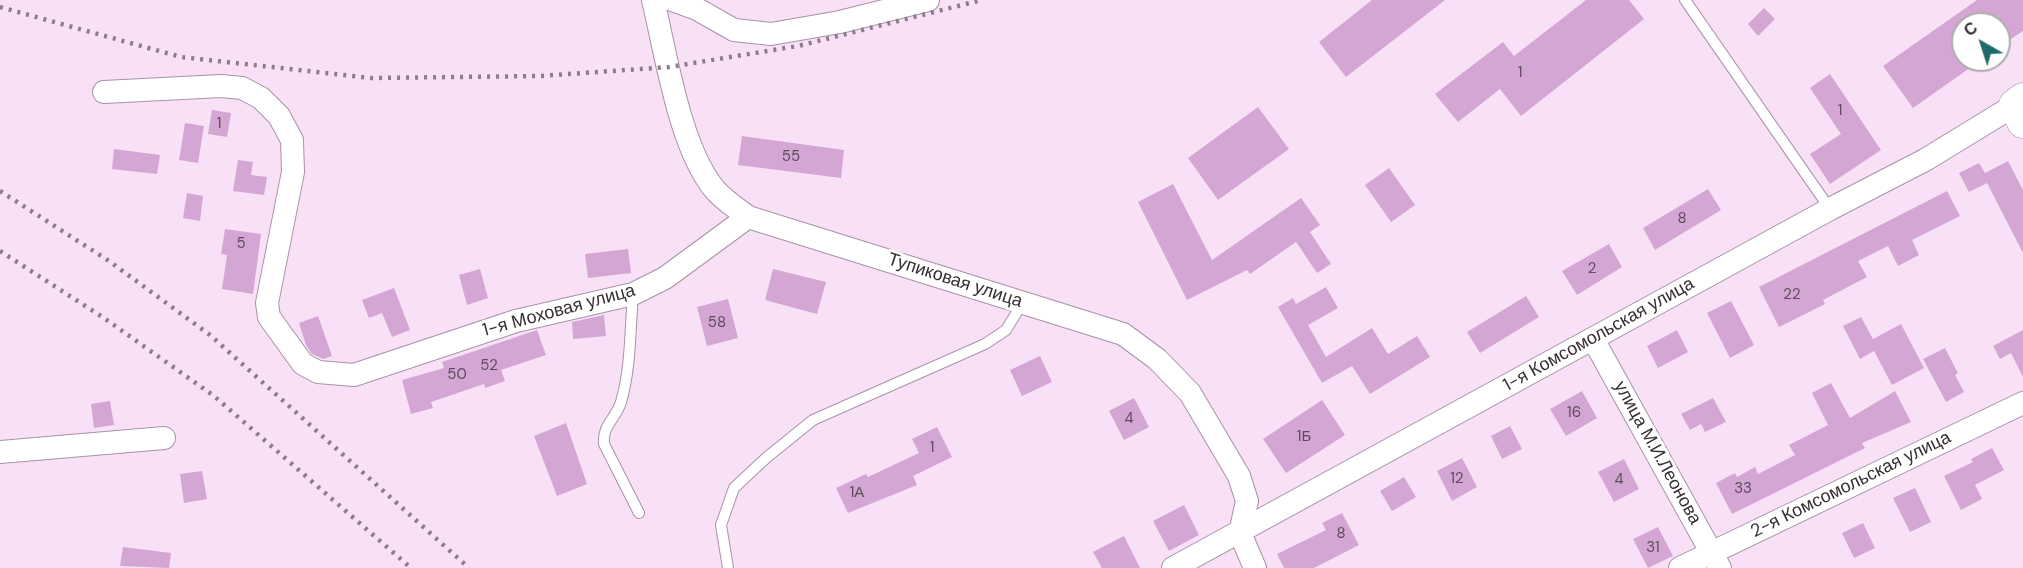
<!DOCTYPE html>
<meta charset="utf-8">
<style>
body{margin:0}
#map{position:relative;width:2023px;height:568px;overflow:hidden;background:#f8e1f7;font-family:"DM Sans",sans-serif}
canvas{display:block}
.north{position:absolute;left:1951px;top:12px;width:60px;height:60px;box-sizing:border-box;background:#fff;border:2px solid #afabae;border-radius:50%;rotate:321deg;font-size:16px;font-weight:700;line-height:24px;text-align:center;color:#362d35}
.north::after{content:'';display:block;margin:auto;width:21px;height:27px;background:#1f6b6b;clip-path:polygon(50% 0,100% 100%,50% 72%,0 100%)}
</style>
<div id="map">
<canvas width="2023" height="568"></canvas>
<div class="north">С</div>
</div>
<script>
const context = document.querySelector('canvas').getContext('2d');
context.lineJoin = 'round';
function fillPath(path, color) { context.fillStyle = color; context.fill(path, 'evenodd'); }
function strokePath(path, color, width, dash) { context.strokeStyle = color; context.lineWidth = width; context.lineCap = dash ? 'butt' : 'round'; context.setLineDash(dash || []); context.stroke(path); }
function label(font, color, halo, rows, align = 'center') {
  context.font = font + ' "DM Sans",sans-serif'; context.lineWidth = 6; context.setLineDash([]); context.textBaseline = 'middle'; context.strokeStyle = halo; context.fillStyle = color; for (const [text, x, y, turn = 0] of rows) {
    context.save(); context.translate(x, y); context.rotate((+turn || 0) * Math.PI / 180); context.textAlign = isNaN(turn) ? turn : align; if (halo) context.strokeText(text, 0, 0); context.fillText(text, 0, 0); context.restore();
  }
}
const building = new Path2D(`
 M1372,0H1445L1346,77L1319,42Z
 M1586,0H1629L1644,19L1521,116L1500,89L1458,122L1435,94L1503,42L1514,56Z
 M1977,0H2023V31L1999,47V24H1963V60H1981L1913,108L1883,66Z
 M1764,8L1775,19L1758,36L1748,24Z
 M1830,74L1881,150L1830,184L1810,154L1841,134L1810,88Z
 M1258,107L1289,149L1218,200L1188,158Z
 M212,110L231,113L227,137L208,134Z
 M185,123L204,126L198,163L179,160Z
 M742,136L844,150L841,178L738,165Z
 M114,149L160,155L157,174L112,169Z
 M238,160L253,162L251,175L267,177L264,195L233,191Z
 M2008,161L2023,190V253L1987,183L1969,192L1959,173L1979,163L1985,173Z
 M1389,168L1415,205L1391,222L1365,185Z
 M1173,184L1212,260L1301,198L1320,225L1310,232L1331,264L1317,273L1296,242L1250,274L1247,270L1187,300L1138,202Z
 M1708,189L1721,210L1655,250L1643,228Z
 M1947,191L1960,216L1912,240L1919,255L1898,266L1888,246L1858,261L1867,277L1823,300L1825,304L1779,327L1759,287Z
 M187,193L203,196L200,221L183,218Z
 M225,229L261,234L253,294L222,289L227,255L221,254Z
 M1609,244L1622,267L1577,295L1562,271Z
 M628,249L631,273L588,278L585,254Z
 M480,269L488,298L467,305L459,275Z
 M773,269L826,282L817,314L765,300Z
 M1326,287L1338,308L1308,325L1326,357L1372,328L1388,354L1417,336L1430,357L1370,394L1352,366L1322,383L1278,307L1293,298L1296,304Z
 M394,288L410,330L392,337L382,313L369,318L362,300Z
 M1526,296L1539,317L1480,353L1467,332Z
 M728,299L738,338L707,346L697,307Z
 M1731,301L1754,345L1730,358L1707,313Z
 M604,315L606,336L573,339L572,322Z
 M318,316L332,356L323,359L312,354L306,345L299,323Z
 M1861,317L1873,339L1901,324L1924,368L1892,385L1874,351L1860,359L1843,326Z
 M537,330L546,355L501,370L505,381L485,388L484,384L431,402L433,408L411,414L402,380L444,368L442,362Z
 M1677,330L1688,352L1658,368L1647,346Z
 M2023,330V377L2011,353L2000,359L1993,346Z
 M1945,348L1958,373L1955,375L1964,392L1946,402L1923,359Z
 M1040,356L1052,382L1022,396L1010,370Z
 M1831,383L1850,418L1895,391L1911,422L1862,443L1865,448L1732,514L1716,483L1735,473L1737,477L1755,467L1758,474L1795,455L1789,445L1828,425L1812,393Z
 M1582,391L1597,418L1566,436L1550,409Z
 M1134,398L1149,427L1124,440L1109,411Z
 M1713,398L1726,422L1705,432L1701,424L1690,430L1681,414Z
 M1322,400L1345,435L1286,473L1263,439Z
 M110,401L114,425L94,428L91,404Z
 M566,423L587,484L557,496L534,436Z
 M1510,426L1522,449L1502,459L1491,436Z
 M937,427L952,457L913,476L917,485L848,513L836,488L866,474L868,477L919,453L912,439Z
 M1992,448L2004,470L1975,485L1982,499L1961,510L1944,476L1973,462L1971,459Z
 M1462,458L1477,487L1452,501L1437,471Z
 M1624,459L1639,489L1614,502L1598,472Z
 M202,471L207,499L184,503L180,474Z
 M1404,477L1416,497L1392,511L1380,491Z
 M1915,488L1931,522L1910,532L1893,498Z
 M1184,505L1199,535L1169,551L1153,521Z
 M1342,513L1359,545L1314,568H1284L1277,554L1326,530L1322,523Z
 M1863,523L1875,548L1854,558L1842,533Z
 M1658,527L1673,556L1648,568L1633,539Z
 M1124,536L1140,568H1102L1093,552Z
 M123,547L171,553L169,568L120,566Z`);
const service = new Path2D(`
 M1685,0L1830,209
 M633,294C630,329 631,368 621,402C616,419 602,425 604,444L639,513
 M728,568L721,525L734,488L766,458L813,420L985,344L1006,330L1023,302`);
const minor = new Path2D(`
 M653,0C666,54 680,150 716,191C725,201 738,209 748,217L1123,334L1157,359L1190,393L1239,476L1247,501L1240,533L1255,568
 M672,0L697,9L734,30L771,34L840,22L928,0
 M104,92L221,86L242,88L261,98L279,116L292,140L293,172L267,303L269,317L303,364L318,372L354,375L516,321L633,294L665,278L748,217
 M1593,339L1720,568
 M0,452L164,438
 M1173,568L1830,209L1925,160L2015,105
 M1680,568L2023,403`);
const secondary = new Path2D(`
 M2023,99L2015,105L2023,122`);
const rail = new Path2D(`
 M0,7L181,57L371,78L540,76L669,67L798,46L982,0
 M0,191L109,261L210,335L469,568
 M0,251L104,318L214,396L411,568`);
const numberNames = [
 ["1",1520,73],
 ["1",1840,111],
 ["1",219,124],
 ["55",791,157],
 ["8",1682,219],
 ["5",241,244],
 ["2",1592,269],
 ["22",1792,295],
 ["58",717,323],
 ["52",489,366],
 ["50",457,375],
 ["16",1574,413],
 ["4",1129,419],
 ["1Б",1304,437],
 ["1",932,448],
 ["12",1457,479],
 ["4",1619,480],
 ["33",1743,489],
 ["1А",857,493],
 ["8",1341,534],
 ["31",1653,548]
];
const streetNames = [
 ["Тупиковая улица",955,281,18],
 ["1-я Моховая улица",559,311,-15],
 ["1-я Комсомольская улица",1599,335,-29],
 ["улица М.И.Леонова",1657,453,61],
 ["2-я Комсомольская улица",1851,485,-26]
];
fillPath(building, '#d4a6d3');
strokePath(service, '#a892a7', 12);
strokePath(minor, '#a892a7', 24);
strokePath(secondary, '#a892a7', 33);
strokePath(service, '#fff', 10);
strokePath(minor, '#fff', 22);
strokePath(secondary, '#fff', 32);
strokePath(rail, '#8b7c8a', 4.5, [3, 6]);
label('15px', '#5e4b5c', null, numberNames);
label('18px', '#362d35', '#fff', streetNames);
</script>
